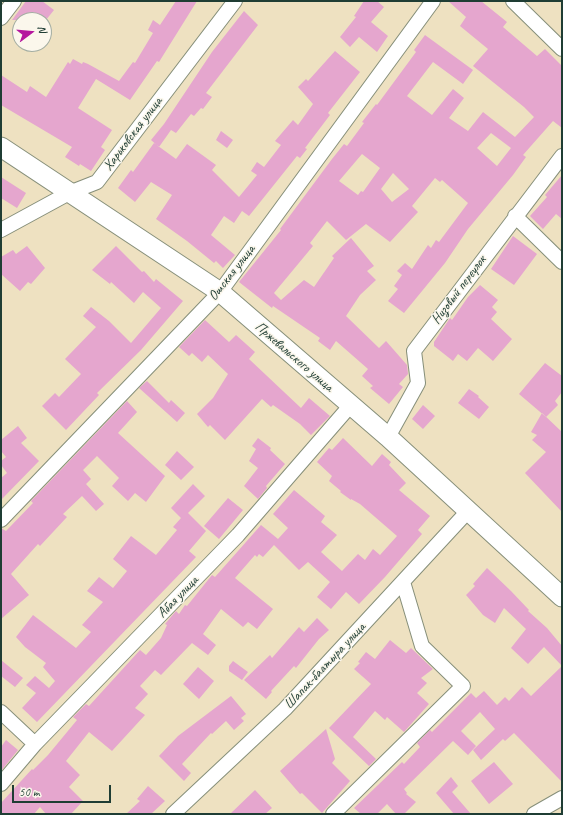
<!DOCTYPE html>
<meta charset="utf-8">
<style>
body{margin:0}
#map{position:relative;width:563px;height:815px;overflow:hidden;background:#eee1c1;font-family:Caveat,sans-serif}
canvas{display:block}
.frame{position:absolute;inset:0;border:2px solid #1f3d34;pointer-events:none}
.north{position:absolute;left:12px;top:12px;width:40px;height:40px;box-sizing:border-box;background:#fbf7ec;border:1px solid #a3ada2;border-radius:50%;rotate:74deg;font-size:11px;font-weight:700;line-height:16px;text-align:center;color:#1f3d34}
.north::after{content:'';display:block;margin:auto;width:14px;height:18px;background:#b5179e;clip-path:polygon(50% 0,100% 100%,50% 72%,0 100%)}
.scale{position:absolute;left:12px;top:785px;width:99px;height:18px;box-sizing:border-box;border:2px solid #1f3d34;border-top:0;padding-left:5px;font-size:12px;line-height:14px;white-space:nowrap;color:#1f3d34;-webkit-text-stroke:3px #fbf7ec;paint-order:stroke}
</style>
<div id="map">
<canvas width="563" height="815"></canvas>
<div class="frame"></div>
<div class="north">N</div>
<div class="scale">50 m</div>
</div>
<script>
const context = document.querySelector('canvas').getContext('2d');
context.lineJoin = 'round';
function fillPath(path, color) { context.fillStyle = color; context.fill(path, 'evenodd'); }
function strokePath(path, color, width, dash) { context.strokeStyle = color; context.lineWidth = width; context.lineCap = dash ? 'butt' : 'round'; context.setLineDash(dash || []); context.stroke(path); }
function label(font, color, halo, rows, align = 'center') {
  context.font = font + ' Caveat,sans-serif'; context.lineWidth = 3; context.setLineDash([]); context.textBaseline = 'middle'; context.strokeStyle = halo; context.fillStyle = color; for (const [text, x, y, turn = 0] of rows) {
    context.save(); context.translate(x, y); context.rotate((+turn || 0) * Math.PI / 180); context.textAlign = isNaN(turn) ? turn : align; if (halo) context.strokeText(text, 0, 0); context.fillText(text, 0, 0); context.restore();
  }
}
const building = new Path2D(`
 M26,1H42L54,10L46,20H12Z
 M176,1H197L159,62L157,61L130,100L96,79L78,108L112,130L101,147L105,150L91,171L80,164L79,166L65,157L72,147L1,105V75L27,92L30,86L46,97L68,62L70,64L73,59L82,64L83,62L88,64L119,81L133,62L135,63L153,33L148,30L153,20L160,25Z
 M364,1H377L384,7L371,22L388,36L377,52L359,37L350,47L340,37L356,17L354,16Z
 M448,1H481L507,22L503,27L537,56L545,49L562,66V128L553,121L523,155L526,157L513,175L468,229L445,263L404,313L388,301L398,289L394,286L402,275L397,271L405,263L412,269L428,245L431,248L436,240L439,242L468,203L442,180L440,182L435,178L412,206L418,212L390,242L366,224L346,240L327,221L310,243L313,246L274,293L281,300L304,280L314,287L334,258L332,256L351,238L374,266L367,271L376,280L360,295L346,316L379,348L386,341L407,365L408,374L399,384L403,387L389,404L370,388L373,386L362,376L368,369L336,341L330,350L318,341L320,338L273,306L272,308L239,282L281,230L280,229L332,159L344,144L347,146L364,123L362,122L376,104L377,105L416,52L414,50L425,35L473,70L463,84L433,62L407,96L432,115L453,89L464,98L449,118L468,131L483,112L515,137L534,117L524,107L473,66L488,49L460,26L466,17ZM491,133L511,148L497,166L477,148ZM362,154L380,168L363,192L361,191L358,195L339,181ZM393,173L409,189L392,202L381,189Z
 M244,11L258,25L206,93L212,97L203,109L201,108L194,116L191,114L176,133L171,130L159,147L151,140L164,124L212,52Z
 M335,51L360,72L328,113L330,115L305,148L307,149L300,158L297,156L249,216L242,211L234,223L224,216L211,235L235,255L223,268L216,261L214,263L187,241L156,219L172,195L151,182L135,202L118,188L131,170L133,172L154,143L176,159L187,144L216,165L212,170L239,197L257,175L251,171L257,162L264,167L281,145L275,141L293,120L298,125L313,104L298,87L306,79L308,81Z
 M221,131L233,140L227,148L216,140Z
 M562,175V219L556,214L543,229L530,216L547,197L545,195Z
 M1,177L26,193L17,208L1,198Z
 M513,236L537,254L514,285L491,269Z
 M27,246L45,268L31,284L28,282L20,291L1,274V257L13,250L16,254Z
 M116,246L142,272L144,271L154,282L156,279L183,301L141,350L97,393L99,395L66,430L42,406L55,393L59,397L81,374L65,359L96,327L83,316L91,307L109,321L131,343L161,308L143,292L134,303L111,282L110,284L92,270Z
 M480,285L498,300L492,307L497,312L491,319L512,339L493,361L478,348L467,361L458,354L453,361L434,346V342L450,318L452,320L468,297Z
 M205,320L229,342L236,335L255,352L249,359L301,408L309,398L330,416L311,435L300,424L273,405L271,407L262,399L225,440L210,425L208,427L197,414L213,398L228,374L208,355L202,362L192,353L189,356L179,347Z
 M545,363L562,376V392L555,401L558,405L546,417L519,394Z
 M147,381L169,403L171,400L185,413L177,422L139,388Z
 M469,389L479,396L478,397L489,407L479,419L458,403Z
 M127,401L137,412L118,433L165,476L146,502L135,493L128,501L112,486L119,478L97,456L83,470L91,479L86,484L104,504L96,511L82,496L63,514L67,517L40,546L38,544L11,574L29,595L1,619V528L6,531L33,503L31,501Z
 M423,405L435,416L423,429L412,419Z
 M542,413L562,432V512L525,473L546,452L532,440L537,435L531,432Z
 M18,426L27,438L21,443L39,461L1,500V478L7,473L1,465V461L6,457L1,451V440Z
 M258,438L271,448L270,450L285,464L266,486L267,488L258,499L244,486L258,468L249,461L256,449L252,446Z
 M343,438L372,466L382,454L391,462L389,465L406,483L399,490L430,516L418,530L422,534L385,577L359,604L346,592L331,609L317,597L330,582L308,562L299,570L274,545L263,557L259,554L257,557L255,555L235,578L273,609L257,629L248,622L243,627L221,609L203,634L216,645L208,655L192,643L161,675L155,670L140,686L148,694L135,708L145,715L112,751L89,732L66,761L80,775L69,787L83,801L71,814H46L40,807L34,814H1V803L32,769L33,770L48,755L77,720L73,717L86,704L89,706L140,650L146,655L161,638L167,625L165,624L176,611L179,614L185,605L187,606L212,575L215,577L261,525L278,539L288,528L273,514L294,490L325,516L321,522L337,535L321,552L342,571L358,554L365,560L373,549L380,555L397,536L360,504L351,499V500L340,492L341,491L329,481L332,476L317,462L329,448L332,450Z
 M177,451L194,467L181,480L165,465Z
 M193,484L205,496L188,513L206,531L189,551L196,557L37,722L22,708L36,693L26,685L35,676L49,688L55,681L43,667L46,663L25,647L16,637L33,615L76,648L91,632L82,625L103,602L87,591L99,577L113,588L127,571L113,559L131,536L156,555L177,530L173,527L181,518L171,508Z
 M228,498L243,510L219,539L204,526Z
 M487,568L511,591L529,610L528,611L547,628L562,646V782L514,733L505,741L503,739L481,760L473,750L495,729L480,712L461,731L476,746L468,755L453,741L404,789L407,793L406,794L416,802L404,814H396L387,804L377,814H361L354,808L402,762L404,764L420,747L417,743L430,730L432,732L471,693L476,698L484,691L497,705L505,697L509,701L522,687L531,696L562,666L544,647L528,664L511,648L526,629L504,608L495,623L483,615L466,595L475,586L473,584Z
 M317,618L329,630L319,639L296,668L294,666L271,691L272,692L266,699L244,680L270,655L272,658L299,627L304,632Z
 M390,640L406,653L411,648L433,669L421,678L427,683L417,693L429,704L404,732L387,717L385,720L375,711L353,737L376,759L369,766L329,728L371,684L354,669L360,663L358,662L366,652L375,659Z
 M1,660L23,678L15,687L1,676Z
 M233,661L248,672L242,680L229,671V666Z
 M198,667L214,681L199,699L183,684Z
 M231,696L246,714L241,718L244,721L234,730L226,721L212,734L211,733L182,764L191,773L184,781L159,756L178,736Z
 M326,729L335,759L332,763L350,781L322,813L302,793L300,794L280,771Z
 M6,740L18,750L1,771V747Z
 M494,762L513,784L489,804L471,781Z
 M451,777L458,786L452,792L471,814H454L436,793Z
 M148,786L165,801L151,814H126L140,801L137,799Z
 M255,790L272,808L265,814H230Z`);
const street = new Path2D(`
 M513,1L562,49
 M1,18L14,1
 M515,216L562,262
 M1,230L69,193L97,182L235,1
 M388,437L418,383L414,351L562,156
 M1,520L220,292L433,1
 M1,712L35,744
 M1,784L35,744L238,535L350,406
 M173,814L285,709L469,510
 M333,814L463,686L422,646L403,582
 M534,814L562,798`);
const secondary = new Path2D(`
 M1,147L220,292L388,437L562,597`);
const streetNames = [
 ["Харьковская улица",133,134,-53],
 ["Ошская улица",232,273,-52],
 ["Низовый переулок",459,290,-53],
 ["Пржевальского улица",294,357,41],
 ["Абая улица",178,597,-46],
 ["Шапак-баатыра улица",325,666,-47]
];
fillPath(building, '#e5a6ce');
strokePath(street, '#868f7a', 16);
strokePath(secondary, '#868f7a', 21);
strokePath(street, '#fff', 14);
strokePath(secondary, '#fff', 19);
label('14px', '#1f3d34', '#fbf7ec', streetNames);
</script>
